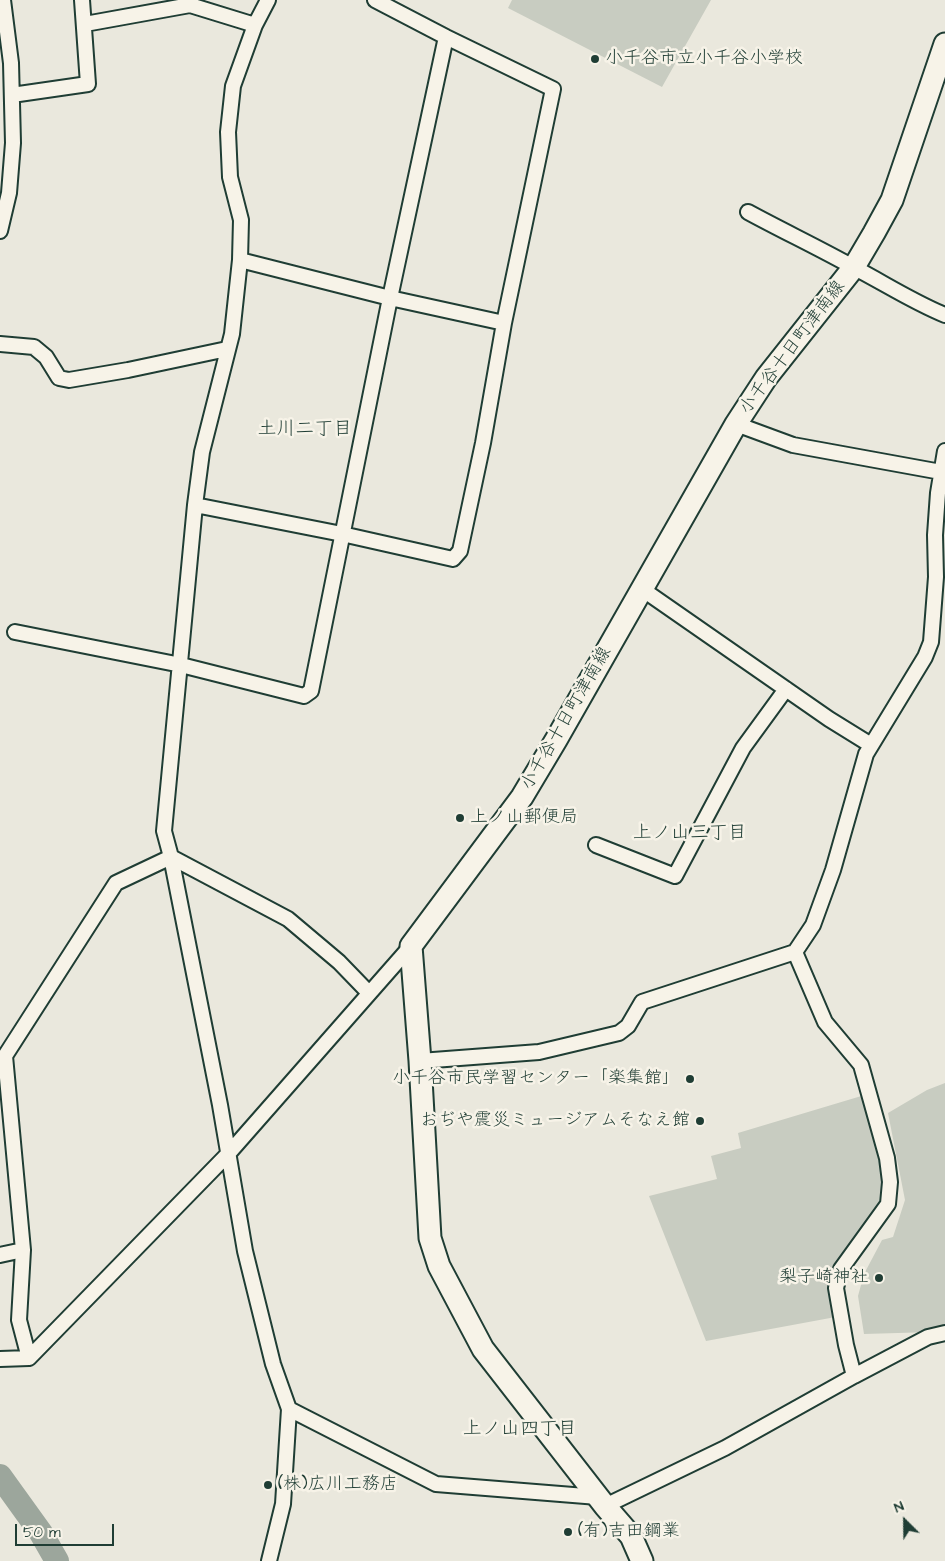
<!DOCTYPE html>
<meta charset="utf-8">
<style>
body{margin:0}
#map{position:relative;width:945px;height:1561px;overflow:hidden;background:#eae8dd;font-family:"Architects Daughter",sans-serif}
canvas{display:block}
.north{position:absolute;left:880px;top:1496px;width:50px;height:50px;-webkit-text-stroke:4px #f7f3e8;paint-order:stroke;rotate:337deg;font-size:14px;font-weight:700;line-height:20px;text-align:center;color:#1f3d34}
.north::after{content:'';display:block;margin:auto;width:18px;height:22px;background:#1f3d34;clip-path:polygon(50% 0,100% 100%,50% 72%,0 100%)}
.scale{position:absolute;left:15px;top:1524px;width:99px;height:22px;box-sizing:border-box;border:2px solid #1f3d34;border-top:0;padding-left:6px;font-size:15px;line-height:18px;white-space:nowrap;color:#1f3d34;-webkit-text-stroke:4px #f7f3e8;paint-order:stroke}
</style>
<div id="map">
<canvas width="945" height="1561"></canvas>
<div class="north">N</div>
<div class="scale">50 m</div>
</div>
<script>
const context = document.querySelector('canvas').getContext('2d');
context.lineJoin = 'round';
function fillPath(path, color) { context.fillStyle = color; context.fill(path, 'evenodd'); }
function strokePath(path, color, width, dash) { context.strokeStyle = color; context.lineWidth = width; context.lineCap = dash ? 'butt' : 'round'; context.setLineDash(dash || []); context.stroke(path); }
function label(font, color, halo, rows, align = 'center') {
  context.font = font + ' "Architects Daughter","Klee One",sans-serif'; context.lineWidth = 5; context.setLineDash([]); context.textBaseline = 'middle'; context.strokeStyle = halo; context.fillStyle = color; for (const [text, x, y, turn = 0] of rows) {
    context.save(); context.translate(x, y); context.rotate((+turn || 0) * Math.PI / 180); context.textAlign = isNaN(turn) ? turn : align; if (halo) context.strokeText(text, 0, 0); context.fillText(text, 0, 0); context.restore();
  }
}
const green = new Path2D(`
 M512,0H711L662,87L508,8Z
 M945,1083V1329L932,1332L864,1334L858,1296L864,1274L882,1240L893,1237L905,1200L888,1113L927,1090Z
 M868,1094L889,1190L836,1288L841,1316L706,1341L649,1196L717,1179L711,1156L741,1148L738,1133Z`);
const river = new Path2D(`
 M0,1476L41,1533L57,1561`);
const minor = new Path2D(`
 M268,0L255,25L233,86L228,132L230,177L241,220L240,260L232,334L202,452L195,505L164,831L171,857L220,1105L245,1251L273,1364L289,1409L283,1504L269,1561
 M85,24L190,5L255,25
 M12,95L88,84L82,0
 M748,212C783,231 819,248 853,267C884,283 913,302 945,315
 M0,231L9,193L13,143L11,63L3,0
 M240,260L390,298L504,323
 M0,344L34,347L46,357L59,378L69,380L128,370L227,349
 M736,424L793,445L941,472
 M195,505L342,534L453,559L460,551L483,443L504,323L553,89L446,37L375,0
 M642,589L829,719L871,745
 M15,632L181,665L304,696L311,691L390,298L446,37
 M596,845L675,876L743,748L786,689
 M171,857L288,919L339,962L369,993
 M795,952L825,1022L861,1065L887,1158L890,1182L888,1204L841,1269L836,1288L846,1345L854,1376
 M420,1061L539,1052L619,1033L628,1026L642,1002L795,952L813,925L833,870L866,754L925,657L931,642L936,577L935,535L938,493L945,451
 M0,1255L23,1250
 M29,1358L19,1320L23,1250L5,1056L116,883L171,857
 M0,1359L29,1358L229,1153L411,946
 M289,1409L436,1484L598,1497
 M605,1506L725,1448L854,1376L928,1337L945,1333`);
const primary = new Path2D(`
 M642,1561L631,1536L605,1506L483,1349L439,1266L430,1238L420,1061L411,946L522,797L556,740L736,424L766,378L854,267L874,233L892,200L945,44`);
const markers = [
 [595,59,5,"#1f3d34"],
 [460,818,5,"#1f3d34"],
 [690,1079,5,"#1f3d34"],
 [700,1121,5,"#1f3d34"],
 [879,1278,5,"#1f3d34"],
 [268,1485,5,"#1f3d34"],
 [568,1532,5,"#1f3d34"]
];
const poiNames = [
 ["小千谷市立小千谷小学校",605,59],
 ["上ノ山郵便局",470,818],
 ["小千谷市民学習センター「楽集館」",680,1079,"right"],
 ["おぢや震災ミュージアムそなえ館",690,1121,"right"],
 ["梨子崎神社",869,1278,"right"],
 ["(株)広川工務店",278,1485],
 ["(有)吉田鋼業",578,1532]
];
const streetNames = [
 ["小千谷十日町津南線",793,348,-53],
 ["小千谷十日町津南線",567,719,-60]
];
const neighbourhoodNames = [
 ["土川二丁目",305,430],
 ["上ノ山三丁目",690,834],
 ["上ノ山四丁目",520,1430]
];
fillPath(green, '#c8ccc1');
strokePath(river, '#9ca69c', 24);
strokePath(minor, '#1f3d34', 18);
strokePath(primary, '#1f3d34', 25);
strokePath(minor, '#f7f3e8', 14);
strokePath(primary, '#f7f3e8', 21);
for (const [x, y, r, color] of markers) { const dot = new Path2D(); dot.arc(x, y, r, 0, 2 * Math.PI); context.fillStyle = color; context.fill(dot); strokePath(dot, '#f7f3e8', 2); }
label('18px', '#1f3d34', '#f7f3e8', poiNames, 'left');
label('18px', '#1f3d34', '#f7f3e8', streetNames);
label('19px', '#1f3d34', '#f7f3e8', neighbourhoodNames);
</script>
